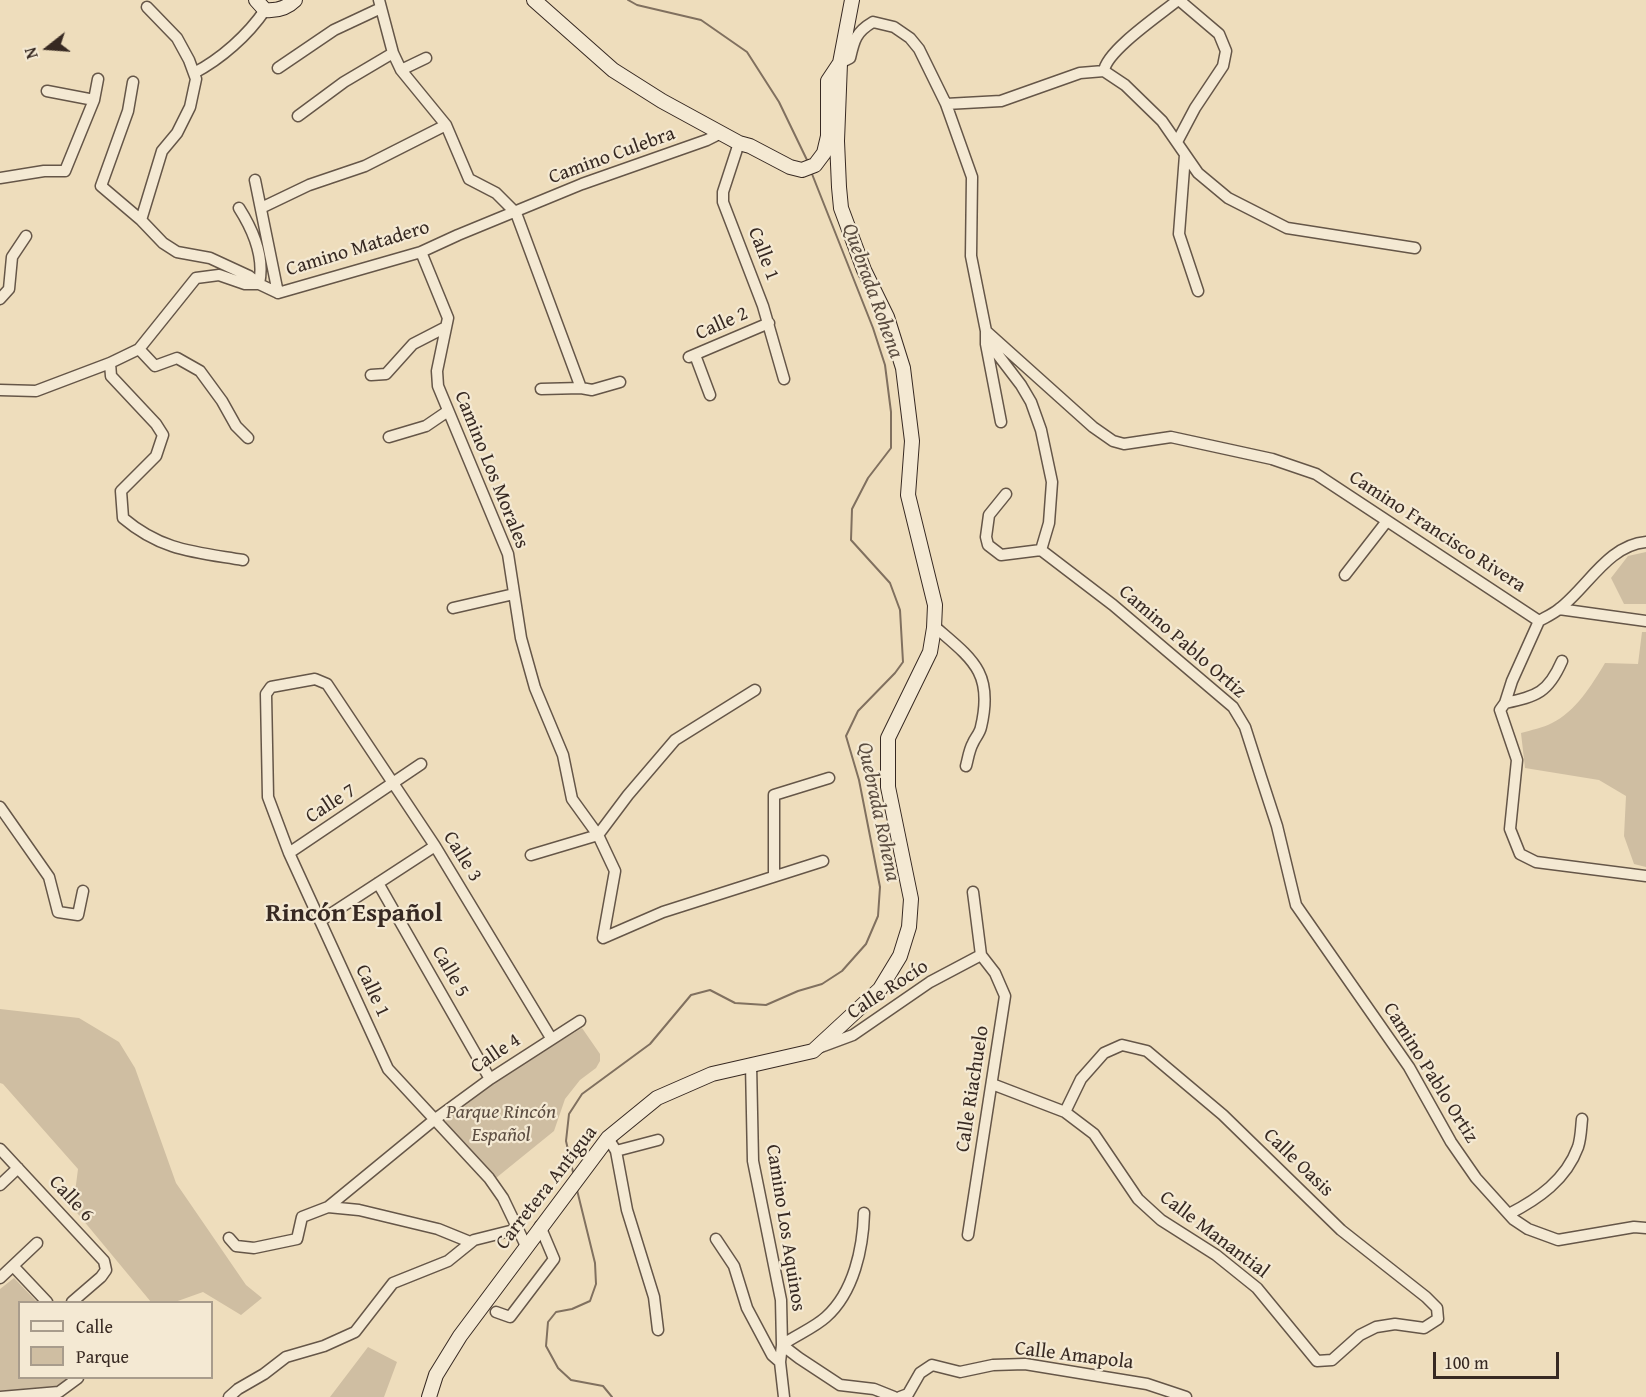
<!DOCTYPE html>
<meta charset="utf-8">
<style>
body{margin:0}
#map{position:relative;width:1646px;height:1397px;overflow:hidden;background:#eeddbc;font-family:"Gentium Book Plus",serif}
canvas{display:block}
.legend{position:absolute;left:18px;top:1301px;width:195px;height:78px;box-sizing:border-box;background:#f4e9d3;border:2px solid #a89c8c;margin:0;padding:8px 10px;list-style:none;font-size:18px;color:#372922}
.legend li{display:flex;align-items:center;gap:12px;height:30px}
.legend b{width:30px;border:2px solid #a89c8c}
.north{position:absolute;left:18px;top:18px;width:60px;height:60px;-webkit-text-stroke:4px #f4e9d3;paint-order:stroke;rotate:253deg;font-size:16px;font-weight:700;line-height:24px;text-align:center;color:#372922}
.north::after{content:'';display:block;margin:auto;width:21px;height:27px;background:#372922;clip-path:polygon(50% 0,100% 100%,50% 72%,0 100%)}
.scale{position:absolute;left:1433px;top:1352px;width:126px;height:27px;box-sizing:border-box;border:3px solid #372922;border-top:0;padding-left:8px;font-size:18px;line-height:21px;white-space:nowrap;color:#372922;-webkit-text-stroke:4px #f4e9d3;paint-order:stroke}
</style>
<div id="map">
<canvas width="1646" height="1397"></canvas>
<ul class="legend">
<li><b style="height:8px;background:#f4e9d3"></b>Calle</li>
<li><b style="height:16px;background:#cfbea2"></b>Parque</li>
</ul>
<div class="north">N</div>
<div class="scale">100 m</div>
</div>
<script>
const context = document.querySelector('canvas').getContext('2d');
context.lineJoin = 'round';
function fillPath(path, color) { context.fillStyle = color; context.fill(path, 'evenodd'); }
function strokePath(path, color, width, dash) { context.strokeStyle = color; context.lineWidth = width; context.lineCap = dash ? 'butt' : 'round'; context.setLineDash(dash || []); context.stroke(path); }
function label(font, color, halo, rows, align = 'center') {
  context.font = font + ' "Gentium Book Plus",serif'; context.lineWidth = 4.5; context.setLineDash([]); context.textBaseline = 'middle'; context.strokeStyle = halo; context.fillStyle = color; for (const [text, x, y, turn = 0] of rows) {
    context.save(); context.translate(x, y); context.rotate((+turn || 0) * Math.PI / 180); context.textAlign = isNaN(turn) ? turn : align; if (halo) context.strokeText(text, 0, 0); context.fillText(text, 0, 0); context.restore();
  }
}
const green = new Path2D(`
 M1646,552V604H1624L1611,578L1628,556Z
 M1642,632H1646V867L1634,864L1624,836L1626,796L1599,780L1525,768L1521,733C1531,730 1543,728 1552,723C1575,712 1592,685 1605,663L1638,664Z
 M0,1009L79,1018L119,1042L135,1068L176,1183L246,1285L262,1298L241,1315L203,1292L175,1302H151L73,1208L78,1169L3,1084L0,1083Z
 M582,1028L600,1054V1061L596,1068L580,1080L565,1099L554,1131L496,1178L446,1127L445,1117L491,1083Z
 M14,1278L37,1302H20V1378H71L58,1387L0,1393V1289Z
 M368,1347L397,1362L384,1397H330Z`);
const stream = new Path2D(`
 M628,0L637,5L701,20L747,52L779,102L807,160
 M573,1172L566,1141L569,1114L582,1094L650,1044L691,995L710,990L735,1003L766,1005L798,991L822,984L842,971L866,944L878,916L880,887L859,780L846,736L858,711L895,673L903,662L900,610L890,583L851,540L852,509L868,478L891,448V412L885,365L873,328L812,174
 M577,1190L595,1263L596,1284L590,1301L572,1309L556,1312L548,1322L546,1346L558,1368L571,1380L603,1386L612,1397`);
const street = new Path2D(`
 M379,0L393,53L401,70L446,125L469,179L496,193L516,213L581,388L592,390L620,382
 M840,63L850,58C854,40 856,32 873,22L894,27L910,38L919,49L946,104L972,177L971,256L986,331V344L992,347L1021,385L1031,402L1041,430L1052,482L1049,523L1041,550
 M278,68L334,30L381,8
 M401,70L426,58
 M1104,71C1106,51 1161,14 1178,0
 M194,73C221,59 248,35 265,10
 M133,82L128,111L101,186L141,220L163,243L177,252L210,258L249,276L259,284C265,257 253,230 239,208
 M47,91L94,100
 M946,104L1001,101L1080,73L1104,71L1125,85L1162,121L1198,173L1228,198L1287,228L1415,248
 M298,116L344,82L393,53
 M1177,142L1195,108L1223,66L1226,51L1219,34L1179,0
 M739,143L723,192V202L763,306L784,379
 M1185,155L1179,234L1198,291
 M0,178L44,171H65L94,100L98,79
 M255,180L278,293
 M261,208L309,185L365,166L446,125
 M141,220L162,151L177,133L190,107L196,79L189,60L177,38L147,7
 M421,252L448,318L437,371L438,386L508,554L521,638L535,688L563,755L572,799L598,835L615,871L603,938L663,912L823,861
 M0,299L9,289L12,257L26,236
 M986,331L1093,427L1113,441L1124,444L1171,437L1272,459L1316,474L1539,621
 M986,344L1001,422
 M139,349L155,366L177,358L200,371L222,401L236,426L248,438
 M695,355L710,395
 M689,357L769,323
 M110,363L111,376L156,424L163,435L156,456L121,491L123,518C162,551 195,552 243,560
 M371,375L386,374L413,344L446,327
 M541,389L581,388
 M0,390L36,391L110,363L139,349L196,278L219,275L245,284H259L278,293L421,252L458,235L582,184L707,140L721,133
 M389,437L426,426L448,411
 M1006,494L989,515L986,537L988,545L1001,555L1041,550
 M1041,550L1113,605L1233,707L1245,727L1261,777L1277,826L1296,905L1409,1067L1451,1142L1476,1178L1513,1219L1528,1229L1558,1240L1634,1227L1646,1228
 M1345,575L1387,521
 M453,608L514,594
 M1559,609L1646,621
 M1539,621L1512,681L1505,703L1500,710L1517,760L1510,829L1520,854L1536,862L1646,876
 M1539,621C1546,617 1553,614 1559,609C1587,588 1608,545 1646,542
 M934,626C972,659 994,672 981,727C980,733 975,738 973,743C969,750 968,759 966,766
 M1505,703C1537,696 1548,693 1562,661
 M0,807L49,877L58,912L78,915L83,891
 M289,853L421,764
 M531,855L598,835L628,795L675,740L755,690
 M774,876V795L829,778
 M378,883L490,1079
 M973,892L981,955
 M320,921L435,846
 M818,1048L853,1035L930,982L981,955
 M751,1064L753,1161L781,1300L782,1345L780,1362L784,1397
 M992,1084L1065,1112L1094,1134L1138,1199L1161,1220L1216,1255L1257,1288L1317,1361L1332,1360L1360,1335L1376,1327L1395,1324L1424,1328L1438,1319L1437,1308L1426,1297L1341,1230L1223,1115L1147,1051L1122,1045L1104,1053L1081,1079L1065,1112
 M608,1138L616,1151L627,1210L654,1297L658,1330
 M0,1149L104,1261L106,1270L101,1277L72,1302
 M616,1151L658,1140
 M0,1185L18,1168
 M328,1207L434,1120L490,1079L580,1021
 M864,1213C863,1248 854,1292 826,1317C814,1328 796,1335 782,1345L799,1358L840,1385L874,1389L894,1397
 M1509,1214C1538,1199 1566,1180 1578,1147C1581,1138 1581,1128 1582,1119
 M968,1235L1005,996L995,973L981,955
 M229,1238L236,1246L254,1248L297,1239L302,1217L328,1207L359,1210L438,1229L470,1242
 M716,1239L734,1266L747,1308L772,1355L780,1362
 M526,1246L503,1198L489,1178L388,1069L289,853L268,797L266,694L271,687L315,679L327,684L435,846L551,1038
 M14,1267L47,1302
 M0,1278L37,1243
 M496,1312L510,1317L554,1259L540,1226
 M0,1397L59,1392L78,1378
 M229,1397L238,1389L264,1374L286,1357L324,1346L355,1332L393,1283L448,1261L474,1240L518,1229
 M900,1397L908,1394L920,1373L932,1365L960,1372L993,1365L1025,1364L1147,1384L1186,1397`);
const secondary = new Path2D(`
 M256,0L265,10C277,11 287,8 295,0
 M534,0L613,70L662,101L739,143L750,146L790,167L802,170L815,165L824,153L828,136V81L840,63L852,0
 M429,1397L436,1375L460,1336L608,1138L657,1098L712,1074L813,1051L880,989L900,956L909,927L911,899L888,787V738L930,652L934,628L935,605L908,495L912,441L903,368L887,317L864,270L841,208L839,187L837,141L840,63`);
const streetNames = [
 ["Camino Culebra",612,156,-20],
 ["Camino Matadero",358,249,-17],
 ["Calle 1",763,254,69],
 ["Calle 2",722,324,-24],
 ["Camino Los Morales",491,470,68],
 ["Camino Francisco Rivera",1437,532,33],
 ["Camino Pablo Ortiz",1182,642,41],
 ["Calle 7",331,804,-33],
 ["Calle 3",462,857,58],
 ["Calle 5",450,972,60],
 ["Calle Rocío",888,990,-33],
 ["Calle 1",372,991,65],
 ["Calle 4",496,1054,-34],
 ["Camino Pablo Ortiz",1430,1073,58],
 ["Calle Riachuelo",973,1089,-81],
 ["Calle Oasis",1298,1163,44],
 ["Carretera Antigua",547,1188,-52],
 ["Calle 6",71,1199,47],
 ["Camino Los Aquinos",785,1228,81],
 ["Calle Manantial",1214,1235,37],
 ["Calle Amapola",1074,1356,7]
];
const parkNames = [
 ["Parque Rincón",501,1113],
 ["Español",501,1136]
];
const waterNames = [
 ["Quebrada Rohena",872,291,70],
 ["Quebrada Rohena",878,812,78]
];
const districtNames = [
 ["Rincón Español",354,914]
];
fillPath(green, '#cfbea2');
strokePath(stream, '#80705f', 2);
strokePath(street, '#655648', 13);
strokePath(secondary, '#372922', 16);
strokePath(street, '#f4e9d3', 10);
strokePath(secondary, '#f4e9d3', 14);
label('20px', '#372922', '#f4e9d3', streetNames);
label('italic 20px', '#5d4e42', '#f4e9d3', parkNames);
label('italic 21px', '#5b4d41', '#f4e9d3', waterNames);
label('bold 26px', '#372922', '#f4e9d3', districtNames);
</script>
